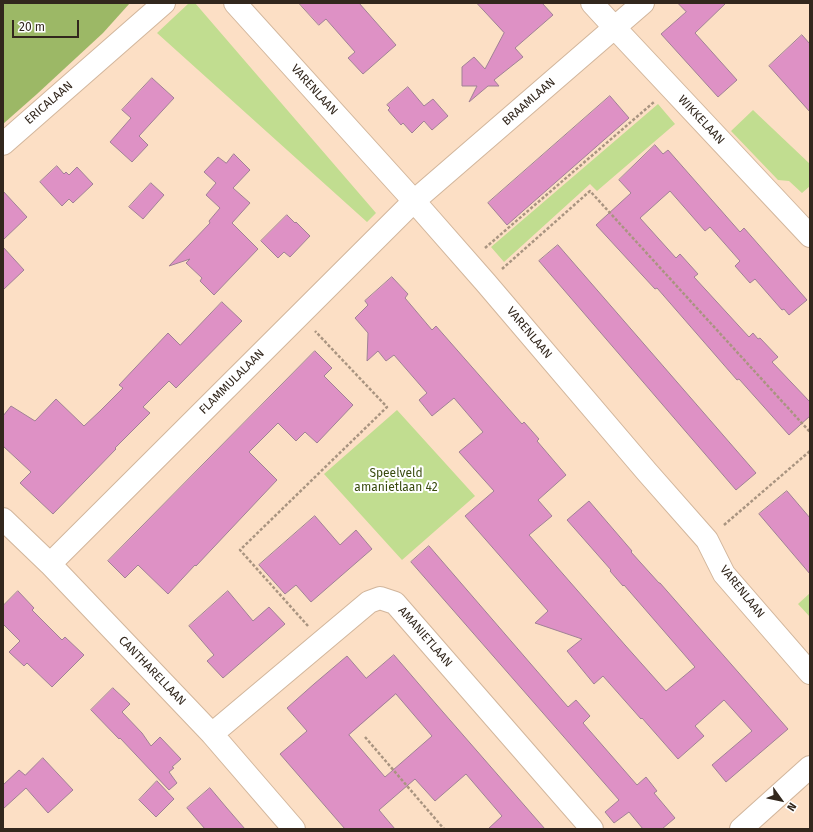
<!DOCTYPE html>
<style>
body{margin:0}
#map{position:relative;width:813px;height:832px;overflow:hidden;background:#fcdfc5;font-family:"Fira Sans",sans-serif}
canvas{display:block}
.frame{position:absolute;inset:0;border:4px solid #32271d;pointer-events:none}
.north{position:absolute;left:761px;top:780px;width:40px;height:40px;-webkit-text-stroke:3px #fff;paint-order:stroke;rotate:123deg;font-size:11px;font-weight:700;line-height:16px;text-align:center;color:#32271d}
.north::after{content:'';display:block;margin:auto;width:14px;height:18px;background:#32271d;clip-path:polygon(50% 0,100% 100%,50% 72%,0 100%)}
.scale{position:absolute;left:12px;top:20px;width:67px;height:18px;box-sizing:border-box;border:2px solid #32271d;border-top:0;padding-left:5px;font-size:12px;line-height:14px;white-space:nowrap;color:#32271d;-webkit-text-stroke:3px #fff;paint-order:stroke}
</style>
<div id="map">
<canvas width="813" height="832"></canvas>
<div class="frame"></div>
<div class="north">N</div>
<div class="scale">20 m</div>
</div>
<script>
const context = document.querySelector('canvas').getContext('2d');
context.lineJoin = 'round';
function fillPath(path, color) { context.fillStyle = color; context.fill(path, 'evenodd'); }
function strokePath(path, color, width, dash) { context.strokeStyle = color; context.lineWidth = width; context.lineCap = dash ? 'butt' : 'round'; context.setLineDash(dash || []); context.stroke(path); }
function label(font, color, halo, rows, align = 'center') {
  context.font = font + ' "Fira Sans",sans-serif'; context.lineWidth = 4; context.setLineDash([]); context.textBaseline = 'middle'; context.strokeStyle = halo; context.fillStyle = color; for (const [text, x, y, turn = 0] of rows) {
    context.save(); context.translate(x, y); context.rotate((+turn || 0) * Math.PI / 180); context.textAlign = isNaN(turn) ? turn : align; if (halo) context.strokeText(text, 0, 0); context.fillText(text, 0, 0); context.restore();
  }
}
const green = new Path2D(`
 M189,3H195L376,213L367,222L157,33Z
 M658,104L675,124L597,191L590,184L504,262L491,247Z
 M753,110L810,164V186L802,193L789,181L778,180L731,131Z
 M397,410L475,496L402,560L324,474Z
 M810,593V617L798,604Z`);
const forest = new Path2D(`
 M3,3H130L103,33L37,94L3,124Z`);
const building = new Path2D(`
 M299,3H359L396,45L363,74L348,58L355,52L326,19L319,25Z
 M477,3H542L553,15L515,48L523,57L494,80L499,86H488L469,102L477,86H462V67L474,57L485,69L504,33Z
 M678,3H726L695,33L737,80L718,97L661,34L686,12Z
 M802,35L810,44V112L769,66Z
 M152,78L174,98L139,136L148,145L132,162L110,142L131,118L122,110Z
 M408,87L424,106L433,99L448,116L432,130L424,121L412,133L403,123L401,125L388,110L390,108L387,105Z
 M610,96L629,118L507,225L488,203Z
 M655,145L663,154L668,150L740,232L744,228L807,300L789,315L784,309L782,310L755,279L750,283L735,266L740,261L710,227L705,231L670,191L640,218L676,258L680,254L698,274L694,277L749,337L753,333L758,339L760,338L778,357L772,362L810,402V416L789,435L739,379L737,380L657,288L655,289L596,225L631,193L619,180Z
 M234,154L250,170L233,188L250,203L232,223L258,249L214,295L200,281L202,278L186,263L190,259L169,266L210,223L209,221L220,208L206,195L216,183L204,172L218,157L226,163Z
 M57,166L64,174L66,172L69,175L77,167L93,184L73,203L69,199L62,206L40,182Z
 M151,183L164,195L143,219L129,207Z
 M3,191L27,217L3,240Z
 M287,215L295,223L296,222L310,236L290,257L284,252L278,258L261,241Z
 M558,245L756,473L736,490L539,261Z
 M3,247L24,270L3,290Z
 M392,277L408,294L405,298L432,330L436,326L522,424L524,422L539,439L537,441L566,475L538,500L552,516L529,535L625,645L666,691L695,667L624,585L623,586L610,571L611,570L567,520L589,501L632,551L631,552L659,583H660L788,729L726,782L712,765L752,731L724,700L695,726L704,736L678,759L642,718L641,719L603,676L594,684L567,651L582,639L535,623L548,611L465,516L494,491L459,452L483,432L454,398L432,416L419,400L427,393L394,355L386,361L378,351L367,361L368,333L355,318L368,305L365,301Z
 M222,302L242,321L176,388L169,381L143,407L150,413L115,448L116,449L53,514L20,483L31,472L3,446V416L11,406L35,421L56,399L84,426L100,411L123,388L119,385L168,333L180,345Z
 M315,351L332,368L324,376L353,405L317,443L305,432L296,441L278,423L249,452L277,480L196,566L195,565L168,594L138,565L125,578L108,561Z
 M787,491L810,518V574L759,514Z
 M315,516L340,545L356,530L372,549L311,602L296,585L285,594L259,565Z
 M429,546L568,707L576,700L590,716L583,723L637,785L646,777L657,791L654,793L675,818L662,829H643L629,812L614,823L605,812L619,800L411,562Z
 M18,591L34,608L32,610L62,640L65,637L84,655L52,687L27,663L24,666L9,652L20,641L3,624V606Z
 M228,591L253,621L269,607L285,624L223,678L207,661L214,655L189,626Z
 M394,655L436,704L545,829H488L502,816L466,774L435,801L415,779L379,810L395,829H345L280,754L307,731L287,708L314,684L347,656L366,678ZM396,694L432,736L385,777L349,735Z
 M113,688L130,704L122,712L142,733L151,746L160,737L181,759L172,767L174,768L169,772L177,783L169,790L120,738L119,739L91,710Z
 M43,758L73,790L48,813L26,788L3,809V785L19,770L25,775Z
 M157,781L174,799L156,817L139,800Z
 M210,788L226,807L245,829H205L187,808Z`);
const path = new Path2D(`
 M485,248L654,102
 M502,269L590,191L810,432
 M724,525L810,451
 M308,626L240,550L387,407L315,331
 M365,737L444,829`);
const minor = new Path2D(`
 M235,3L414,201L486,283L647,472L707,540L724,574L810,673
 M592,3L614,27L810,236
 M3,519L50,564L212,734L294,829
 M50,564L414,201L643,3
 M212,734L369,602L380,598L395,603L592,829
 M741,829L810,767`);
const tertiary = new Path2D(`
 M3,144L164,3`);
const streetNames = [
 ["VARENLAAN",314,90,48],
 ["BRAAMLAAN",529,102,-41],
 ["ERICALAAN",49,103,-41],
 ["WIKKELAAN",701,120,47],
 ["VARENLAAN",529,333,50],
 ["FLAMMULALAAN",232,382,-45],
 ["VARENLAAN",742,592,51],
 ["AMANIETLAAN",425,637,49],
 ["CANTHARELLAAN",152,671,46]
];
const parkNames = [
 ["Speelveld",396,474],
 ["amanietlaan 42",396,488]
];
fillPath(green, '#c1dd90');
fillPath(forest, '#9cb866');
fillPath(building, '#de91c5');
strokePath(building, '#a08195', 1);
strokePath(minor, '#d2b69c', 24);
strokePath(tertiary, '#d2b69c', 24);
strokePath(path, '#a99480', 2.5, [3, 2]);
strokePath(minor, '#fff', 22);
strokePath(tertiary, '#fff', 22);
label('12px', '#32271d', '#fff', streetNames);
label('12px', '#394b0e', '#fff', parkNames);
</script>
